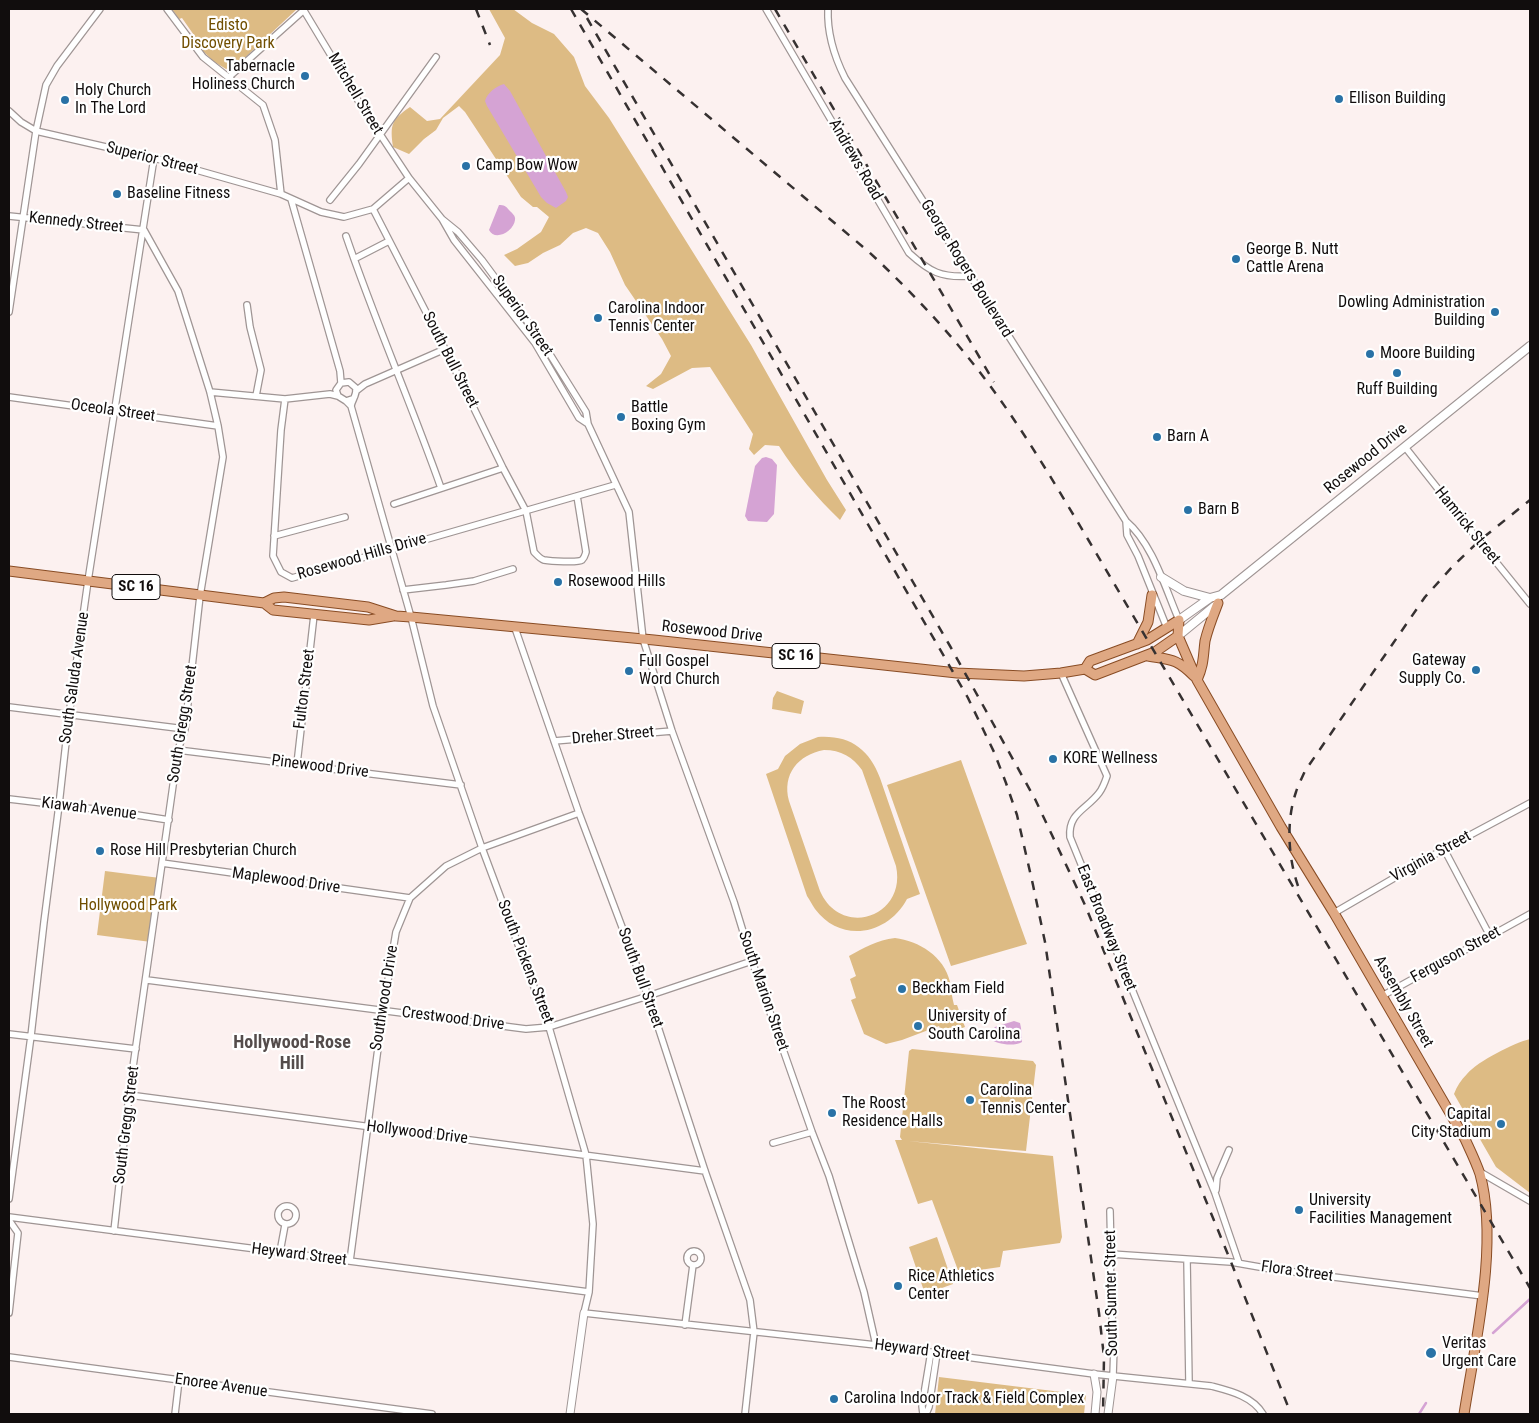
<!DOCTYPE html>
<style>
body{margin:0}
#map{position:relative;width:1539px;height:1423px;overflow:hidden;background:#fcf1f0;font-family:"Roboto Condensed",sans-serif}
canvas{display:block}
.frame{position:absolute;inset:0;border:10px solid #110d0d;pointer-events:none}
</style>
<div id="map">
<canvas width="1539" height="1423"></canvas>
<div class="frame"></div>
</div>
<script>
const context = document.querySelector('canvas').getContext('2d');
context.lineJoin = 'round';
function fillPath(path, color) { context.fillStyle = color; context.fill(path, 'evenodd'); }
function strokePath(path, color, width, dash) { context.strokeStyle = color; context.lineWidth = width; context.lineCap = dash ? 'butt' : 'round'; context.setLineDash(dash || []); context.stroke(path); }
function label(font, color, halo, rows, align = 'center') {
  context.font = font + ' "Roboto Condensed",sans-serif'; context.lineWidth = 4.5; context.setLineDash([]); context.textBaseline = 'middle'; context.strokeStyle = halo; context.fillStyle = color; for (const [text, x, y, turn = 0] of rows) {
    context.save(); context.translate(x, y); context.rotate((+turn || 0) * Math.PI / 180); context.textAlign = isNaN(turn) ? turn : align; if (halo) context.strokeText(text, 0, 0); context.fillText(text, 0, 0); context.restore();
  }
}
const green = new Path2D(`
 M172,9H296V10L236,66L226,69L213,61L203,51V48L182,18L179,19Z
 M489,9H513L532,23L554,34L574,57L585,86L609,118L751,345L827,480L846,510L840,520C817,498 796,473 779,446L765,445L754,455L749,449L753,434L710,367L692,368L653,389L646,386L661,374L671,356L662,339L625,285L610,252L598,233L586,228L573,233L560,245L543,253L528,263L515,266L504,255L517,249L541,232L549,217L537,207H533L521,197L465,112L459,106L443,118L436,130L424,139L409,154L393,147C390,125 391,120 410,107L427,121L440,119L500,55L505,38Z
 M777,691L804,701L801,714L772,709L773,698Z
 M818,737C850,735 869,749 880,778L920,894L907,899C888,935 841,944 815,909C812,905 810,900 807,896L766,774L778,769L785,756L800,744ZM824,750C841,750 853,757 862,770L896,866C907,917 841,939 820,891L789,801C782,774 798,755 824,750Z
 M961,760L1027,944L951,966L887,785Z
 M105,871L160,878L151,942L97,935Z
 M895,938C919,941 944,956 950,982C951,990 952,997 954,1005H957L965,1027L943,1035L939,1026L902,1040L886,1044L864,1034L851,1000L856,998L850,979L856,976L849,956C864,948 877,940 895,938Z
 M1530,1039V1193L1496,1167L1454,1094C1457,1086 1461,1080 1467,1074C1478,1061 1514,1043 1530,1039Z
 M912,1049L1033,1061L1036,1065L1026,1151L908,1141L1053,1156L1062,1237L1060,1243L1003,1251L1000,1267L959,1273L932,1200L918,1204L895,1140H902L900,1137L909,1051Z
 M937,1237L953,1284L925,1294L909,1247Z
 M939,1377L1086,1395L1084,1414H935Z`);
const water = new Path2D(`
 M504,84L510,91L566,192L568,197L566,201L556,208L547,203L541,197L487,106L485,101C487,93 496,86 504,84Z
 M499,205C504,205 506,206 509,210C512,213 516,216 515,220C514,231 495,242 489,230Z
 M766,457L772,459L777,465L774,514L767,522L748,521L745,516L755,466L762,458Z
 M1014,1021L1020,1023L1021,1028L1022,1042C1013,1047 996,1044 988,1038V1033L995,1027Z`);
const stream = new Path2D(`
 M1493,1333L1530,1299
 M1419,1414L1426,1403`);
const minor = new Path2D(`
 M167,9L203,57L263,105L275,140L281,194
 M303,9L362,107L409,178
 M766,9L909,253C930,272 941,278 970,276
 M828,9C827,34 834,56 845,78L1126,521C1153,544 1165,588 1179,620
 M229,77L304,10
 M9,111L21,122L36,131L154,158L281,194L321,212L344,217L373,209L409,178L442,219
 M291,199L340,371L341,383
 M330,200L359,164L436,57
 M373,209L445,349L503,468L526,511L534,552C537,555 540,559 544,560C550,561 578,563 582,560C585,557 585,555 586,552L577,496
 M9,216L144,230L178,291L210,392L218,426L223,457L200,596L185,729L178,750L162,863L129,1095L114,1231
 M346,236C375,321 411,403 441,488
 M354,259L389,241
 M247,305L250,327L261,370L256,396
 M9,312L36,131L46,85L57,66L100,9
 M356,391L365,384L445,349
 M210,392L285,399L330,394L338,396
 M9,397L218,426
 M285,399L281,430L273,556L281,572L292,578L615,485
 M346,401L351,406L411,617L433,706L482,848L549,1027L586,1155L593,1224L589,1292L584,1313L876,1345L1094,1374L1211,1386C1230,1391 1252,1396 1263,1414
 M351,406C352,400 357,395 356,388L349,382L341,383L336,390L338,396L346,401L352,399
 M588,424L579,418L535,343L454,240L442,219L458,232L482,260L541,340L586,412L588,424L629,512L643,639L672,731L734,902L752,961L812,1132L829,1176L864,1292L876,1345
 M1405,447L1479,541L1530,604
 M394,504L503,468
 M1126,521L1127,535L1138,556L1167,628
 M274,536L345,517
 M403,590L446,585L474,581L513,569
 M515,628L579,813L648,996L705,1171L750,1300L754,1332L745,1414
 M1061,673L1107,776C1105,782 1103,788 1099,793C1086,810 1068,813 1070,837L1215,1193L1239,1263
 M9,707L185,729
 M554,741L672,731
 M178,750L461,785
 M297,764L314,615
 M9,799L111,811L169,820
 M1444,849L1490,936
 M162,863L410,898
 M1334,913L1444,849L1530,803
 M147,980L526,1029L549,1027L648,996L752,961
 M1382,996L1530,914
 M9,1034L136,1049
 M129,1095L705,1171
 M773,1143L812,1132
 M1480,1172L1530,1201
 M1216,1190L1217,1178L1229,1150
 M9,1199L31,1036L44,922L59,805L69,715L88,581L154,158
 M278 1215a9 9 0 1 1 18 0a9 9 0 1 1-18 0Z
 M1110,1211L1111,1254L1110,1285L1114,1346L1113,1376
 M9,1217L589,1292
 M9,1220L18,1233L9,1313
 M687 1258a7 7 0 1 1 14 0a7 7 0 1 1-14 0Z
 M280,1252L285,1225
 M1111,1254L1231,1262L1271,1269L1483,1296
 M1187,1260L1189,1383
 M350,1261L383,1010L396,932L410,898L446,866L482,848L579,813
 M685,1325L693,1265
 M9,1357L432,1414
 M175,1414L179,1380
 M923,1414L922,1406L931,1352
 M926,1414L929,1407L937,1353`);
const tertiary = new Path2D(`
 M1094,1374L1097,1392L1095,1414
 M570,1414L584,1313
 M1108,1414L1113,1376`);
const secondary = new Path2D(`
 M1161,577L1184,591L1210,598
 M1179,620L1210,598L1221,595L1530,346
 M1178,636L1217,604`);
const primary = new Path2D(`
 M9,571L264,603L273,610L369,620L393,616
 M264,603L274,598L284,597L368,607L396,616L411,617L654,640L957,673L1024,676L1061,673L1085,669L1095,675L1155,652L1178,636
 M1179,620L1178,636L1197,680L1281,827L1334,913L1465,1139C1470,1150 1476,1162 1480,1174C1499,1244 1475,1343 1464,1414
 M1137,644L1148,622L1152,595
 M1148,656C1171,660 1176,658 1194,676
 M1085,669L1090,661L1147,640L1179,620
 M1197,680C1204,664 1203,657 1205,641C1208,628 1213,616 1218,603`);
const rail = new Path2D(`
 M476,9L490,45
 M571,9L968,698L994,752L1006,783L1017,815L1033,885L1045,942L1099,1313L1104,1357L1103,1414
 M581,9L869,252C914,294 955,338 991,387C1027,436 1058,489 1089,541L1530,1288
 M775,9L994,382
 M587,18L950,646L1035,799L1085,905L1231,1262L1291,1414
 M1298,886C1288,857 1286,821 1296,792C1298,785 1302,778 1305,771L1425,597L1453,566L1479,541L1530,500`);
const markers = [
 [305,76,5,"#2972a6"],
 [1339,99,5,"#2972a6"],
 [65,100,5,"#2972a6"],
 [466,166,5,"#2972a6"],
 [117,194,5,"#2972a6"],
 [1236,259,5,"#2972a6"],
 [1495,312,5,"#2972a6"],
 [598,318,5,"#2972a6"],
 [1370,354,5,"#2972a6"],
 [1397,373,5,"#2972a6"],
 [621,417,5,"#2972a6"],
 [1157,437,5,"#2972a6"],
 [1188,510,5,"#2972a6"],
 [558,582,5,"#2972a6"],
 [1476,670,5,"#2972a6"],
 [629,671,5,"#2972a6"],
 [1053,759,5,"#2972a6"],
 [100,851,5,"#2972a6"],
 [902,989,5,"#2972a6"],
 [918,1026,5,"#2972a6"],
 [970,1100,5,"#2972a6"],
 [832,1113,5,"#2972a6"],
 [1501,1124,5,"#2972a6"],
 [1299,1210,5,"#2972a6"],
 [898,1286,5,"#2972a6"],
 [1431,1353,6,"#2972a6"],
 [834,1399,5,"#2972a6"]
];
const shields = [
 [136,587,48],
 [796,656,48]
];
const shieldNames = [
 ["SC 16",136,587],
 ["SC 16",796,656]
];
const parkNames = [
 ["Edisto",228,26],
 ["Discovery Park",228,44],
 ["Hollywood Park",128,906]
];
const poiNames = [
 ["Tabernacle",295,67,"right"],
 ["Holiness Church",295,85,"right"],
 ["Holy Church",75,91],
 ["In The Lord",75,109],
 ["Ellison Building",1349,99],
 ["Camp Bow Wow",476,166],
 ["Baseline Fitness",127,194],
 ["George B. Nutt",1246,250],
 ["Cattle Arena",1246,268],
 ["Dowling Administration",1485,303,"right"],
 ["Building",1485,321,"right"],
 ["Carolina Indoor",608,309],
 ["Tennis Center",608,327],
 ["Moore Building",1380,354],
 ["Ruff Building",1397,390,"center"],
 ["Battle",631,408],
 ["Boxing Gym",631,426],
 ["Barn A",1167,437],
 ["Barn B",1198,510],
 ["Rosewood Hills",568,582],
 ["Gateway",1466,661,"right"],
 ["Supply Co.",1466,679,"right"],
 ["Full Gospel",639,662],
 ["Word Church",639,680],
 ["KORE Wellness",1063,759],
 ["Rose Hill Presbyterian Church",110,851],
 ["Beckham Field",912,989],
 ["University of",928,1017],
 ["South Carolina",928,1035],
 ["Carolina",980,1091],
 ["Tennis Center",980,1109],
 ["The Roost",842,1104],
 ["Residence Halls",842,1122],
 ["Capital",1491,1115,"right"],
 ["City Stadium",1491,1133,"right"],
 ["University",1309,1201],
 ["Facilities Management",1309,1219],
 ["Rice Athletics",908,1277],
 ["Center",908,1295],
 ["Veritas",1442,1344],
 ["Urgent Care",1442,1362],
 ["Carolina Indoor Track & Field Complex",844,1399]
];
const streetNames = [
 ["Mitchell Street",355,94,59],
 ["Superior Street",152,159,14],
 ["Andrews Road",855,160,60],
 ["Kennedy Street",76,223,6],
 ["George Rogers Boulevard",966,269,58],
 ["Superior Street",522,316,55],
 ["South Bull Street",450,360,63],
 ["Oceola Street",113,411,8],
 ["Rosewood Drive",1366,459,-39],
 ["Hamrick Street",1467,526,51],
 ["Rosewood Hills Drive",362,557,-16],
 ["Rosewood Drive",712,632,6],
 ["South Saluda Avenue",75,678,-82],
 ["Fulton Street",305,689,-83],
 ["South Gregg Street",183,724,-81],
 ["Dreher Street",613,736,-5],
 ["Pinewood Drive",320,767,7],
 ["Kiawah Avenue",89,809,7],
 ["Virginia Street",1431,857,-29],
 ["Maplewood Drive",286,881,8],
 ["East Broadway Street",1106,928,68],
 ["Ferguson Street",1456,955,-29],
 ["South Pickens Street",525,962,69],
 ["South Bull Street",640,978,70],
 ["South Marion Street",763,991,71],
 ["Southwood Drive",385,998,-81],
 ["Assembly Street",1403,1002,60],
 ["Crestwood Drive",453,1019,7],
 ["South Gregg Street",127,1125,-83],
 ["Hollywood Drive",417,1133,7],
 ["Heyward Street",299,1255,7],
 ["Flora Street",1297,1272,8],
 ["South Sumter Street",1112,1293,-91],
 ["Heyward Street",922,1351,7],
 ["Enoree Avenue",221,1386,8]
];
const neighbourhoodNames = [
 ["Hollywood-Rose",292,1043],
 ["Hill",292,1064]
];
fillPath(green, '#ddbb84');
fillPath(water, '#d5a3d4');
strokePath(stream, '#d5a3d4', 2.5);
strokePath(minor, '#9f9594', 8);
strokePath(tertiary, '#9f9594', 9);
strokePath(secondary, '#9f9594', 10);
strokePath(primary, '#894c24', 11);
strokePath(minor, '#fff', 5.5);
strokePath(tertiary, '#fff', 7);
strokePath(secondary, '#fff', 8);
strokePath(primary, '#dfa883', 9);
strokePath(rail, '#363131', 2.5, [9, 9]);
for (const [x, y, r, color] of markers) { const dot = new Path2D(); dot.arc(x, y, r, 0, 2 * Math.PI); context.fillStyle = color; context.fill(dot); strokePath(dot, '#fff', 2); }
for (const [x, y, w] of shields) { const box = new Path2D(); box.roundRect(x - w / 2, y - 12.5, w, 25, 4); context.fillStyle = '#fff'; context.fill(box); strokePath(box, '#110d0d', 1); }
label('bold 15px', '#110d0d', null, shieldNames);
label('16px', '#714f00', '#fff', parkNames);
label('16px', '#110d0d', '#fff', poiNames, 'left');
label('16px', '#110d0d', '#fff', streetNames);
label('bold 18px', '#544c4b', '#fff', neighbourhoodNames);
</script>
